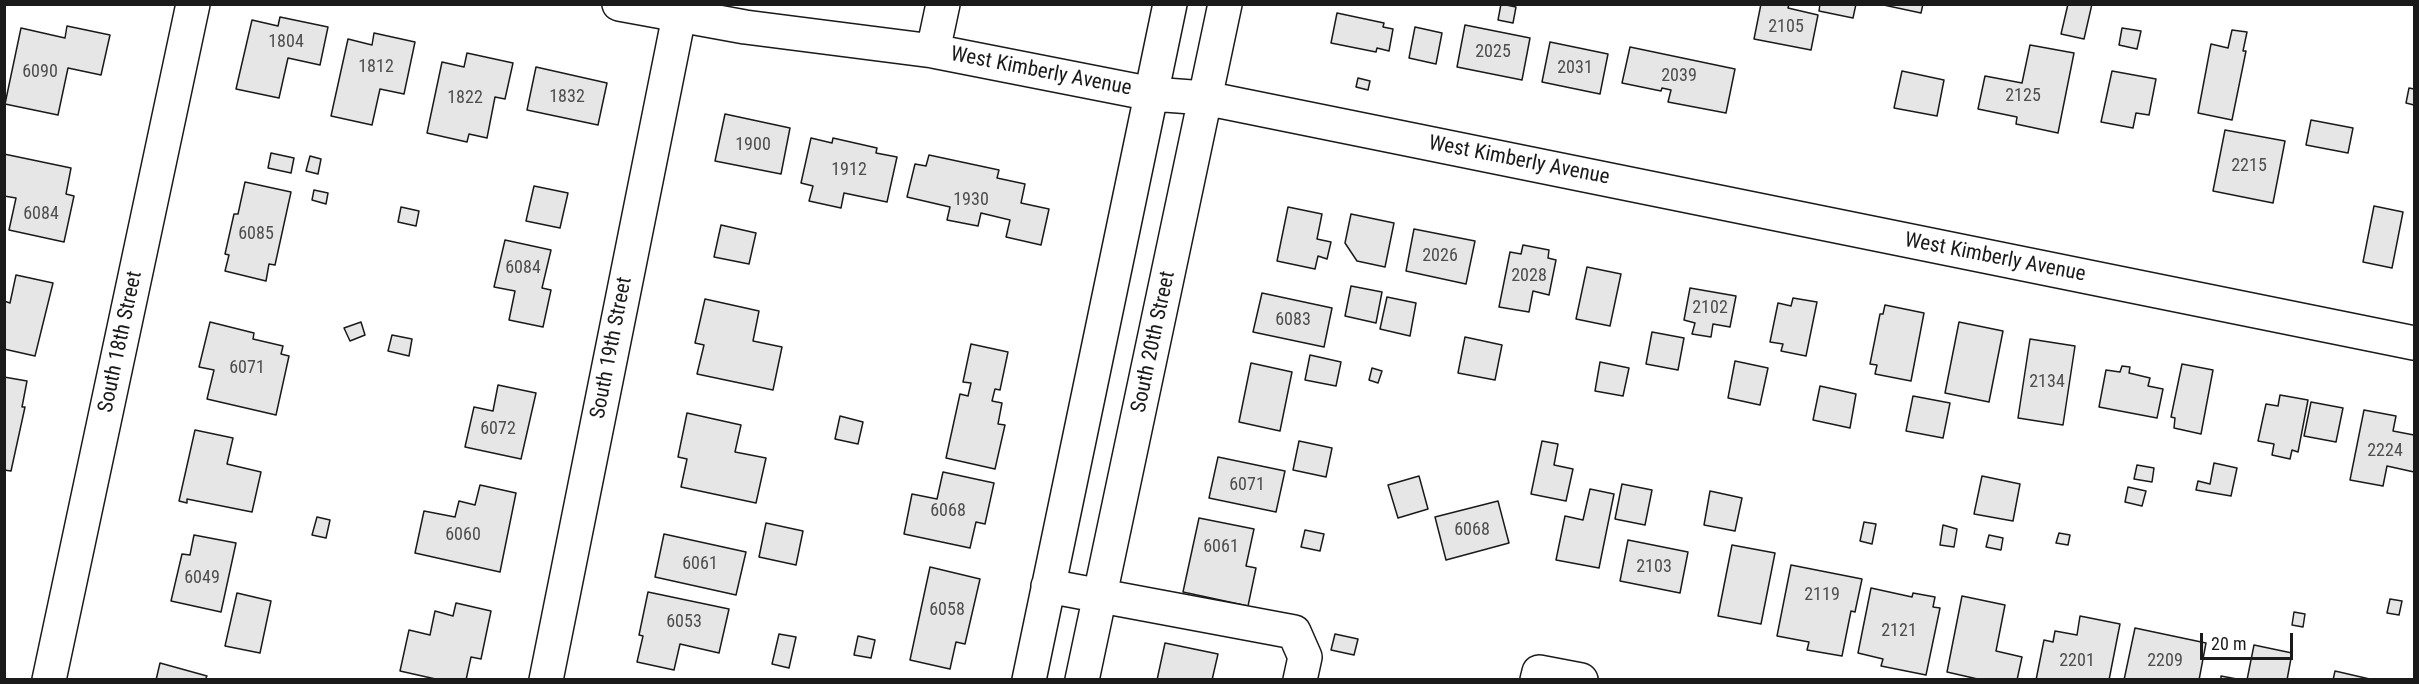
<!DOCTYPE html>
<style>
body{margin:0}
#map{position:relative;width:2419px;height:684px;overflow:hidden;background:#fff;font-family:"Roboto Condensed",sans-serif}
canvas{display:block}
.frame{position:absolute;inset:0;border:6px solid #1a1a1a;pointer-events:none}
.scale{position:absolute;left:2200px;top:633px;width:93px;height:27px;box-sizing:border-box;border:3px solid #1a1a1a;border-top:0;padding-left:8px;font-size:18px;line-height:21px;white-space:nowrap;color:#1a1a1a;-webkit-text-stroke:4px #fff;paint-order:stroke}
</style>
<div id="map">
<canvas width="2419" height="684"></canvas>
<div class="frame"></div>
<div class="scale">20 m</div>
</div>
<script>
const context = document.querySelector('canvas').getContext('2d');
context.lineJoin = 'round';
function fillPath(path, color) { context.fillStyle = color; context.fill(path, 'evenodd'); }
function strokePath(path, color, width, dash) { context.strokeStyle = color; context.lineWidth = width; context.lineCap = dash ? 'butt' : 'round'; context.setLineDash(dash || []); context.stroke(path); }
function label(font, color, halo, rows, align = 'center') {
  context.font = font + ' "Roboto Condensed",sans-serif'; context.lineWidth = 4.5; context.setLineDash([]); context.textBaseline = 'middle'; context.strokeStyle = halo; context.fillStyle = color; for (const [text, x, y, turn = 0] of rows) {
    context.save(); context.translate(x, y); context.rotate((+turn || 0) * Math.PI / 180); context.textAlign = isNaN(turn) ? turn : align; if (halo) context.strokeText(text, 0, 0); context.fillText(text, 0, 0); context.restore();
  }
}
const building = new Path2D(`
 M1501,4L1516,7L1513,23L1498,20Z
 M1761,4H1789L1788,8L1818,15L1811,50L1754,39Z
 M1820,4H1856L1853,18L1819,11Z
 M1879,4H1923L1921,13Z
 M2068,4H2092L2084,39L2061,34Z
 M1337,13L1384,23L1383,27L1393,29L1389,51L1377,48L1376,52L1331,43Z
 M280,17L328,27L320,65L288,58L279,98L236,89L252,20L278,26Z
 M1465,25L1530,38L1522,80L1457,67Z
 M67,26L110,35L101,75L68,68L58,115L5,104L21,28L65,38Z
 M1415,27L1442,33L1436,64L1409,58Z
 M2122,28L2141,31L2137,49L2119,45Z
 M2232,30L2247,32L2243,51H2246L2232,120L2198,113L2211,44L2228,48Z
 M374,33L415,42L404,94L380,89L372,125L331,116L348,39L372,45Z
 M1550,42L1608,54L1600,94L1542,82Z
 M2030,45L2074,53L2058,133L2016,124L2017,117L1978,109L1985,76L2022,83Z
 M1630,47L1735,69L1726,113L1668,102L1671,90L1662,88L1661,91L1622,83Z
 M467,53L513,63L505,99L495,97L487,138L469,134L467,142L427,133L442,62L464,67Z
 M536,67L607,83L598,125L527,110Z
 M1902,71L1944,80L1937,116L1894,108Z
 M2112,71L2156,79L2149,115L2136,113L2133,128L2101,122Z
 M1358,78L1370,81L1368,90L1356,87Z
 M2409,88L2414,89V105L2406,103Z
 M725,114L790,128L781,174L715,161Z
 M2311,120L2353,128L2348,153L2306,145Z
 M2225,130L2285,141L2273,203L2213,191Z
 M811,138L832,143L833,138L877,148L876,153L897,157L887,202L844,193L841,208L809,201L813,186L801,183Z
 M271,153L294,158L291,173L268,168Z
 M4,154L71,168L66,194L74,196L64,242L9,230L16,198L4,196Z
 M929,155L999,170L997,178L1025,184L1021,203L1049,209L1041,245L1006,237L1010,220L981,213L978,226L947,220L950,207L907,197L915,164L926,166Z
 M310,156L321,159L318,174L306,171Z
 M245,182L291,192L275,265L269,264L266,281L225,271L229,255L225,254L234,214H238Z
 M534,186L568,193L560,228L526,221Z
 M314,190L328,193L326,204L312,200Z
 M2374,206L2403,212L2392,268L2363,262Z
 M401,207L419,211L416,226L398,222Z
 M1288,207L1322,214L1317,239L1331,242L1327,259L1318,256L1315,269L1277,261Z
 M1351,214L1394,223L1385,267L1357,261L1345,243Z
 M721,225L756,233L749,264L714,257Z
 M1414,229L1475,241L1466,284L1406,271Z
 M505,240L551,250L542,288L551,290L543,327L509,320L515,291L494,287Z
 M1523,245L1549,250L1548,258L1556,260L1549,295L1533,291L1529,312L1499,307L1510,252L1521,254Z
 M1587,267L1621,274L1610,326L1576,319Z
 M16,275L53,283L35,356L4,349V301L10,303Z
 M1351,286L1382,292L1376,323L1345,316Z
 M1690,288L1736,296L1730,327L1713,324L1711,337L1692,334L1695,323L1684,320Z
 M1262,293L1332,308L1324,347L1253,332Z
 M1387,297L1416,303L1410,336L1380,329Z
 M1793,298L1817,302L1806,356L1781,351L1783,344L1770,342L1778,303L1791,306Z
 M705,299L759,311L753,341L782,347L773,390L697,374L704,345L695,343Z
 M1885,305L1924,313L1911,381L1875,374L1877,365L1870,364L1880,314H1883Z
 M210,322L254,333L253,339L283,346L281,354L289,356L276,415L207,399L214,370L199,367Z
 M361,322L365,335L350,341L344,328Z
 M1959,322L2003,331L1989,402L1945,393Z
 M1652,332L1684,338L1678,370L1646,364Z
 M392,335L412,339L409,356L388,351Z
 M1465,337L1502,345L1495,380L1458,373Z
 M2030,339L2075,346L2063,425L2018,418Z
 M971,344L1008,352L1000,390L995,389L992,401L1002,403L998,424L1005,425L995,469L946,458L960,394L968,396L971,383L963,382Z
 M1310,355L1341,362L1336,386L1305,380Z
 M1735,361L1768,368L1760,405L1728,398Z
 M1600,362L1629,368L1623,396L1595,391Z
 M1251,363L1292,372L1280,431L1239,422Z
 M2182,364L2213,370L2201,434L2174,428L2175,418L2171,417Z
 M2122,366L2130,367L2129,373L2150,378L2148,386L2163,389L2157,418L2099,407L2106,370L2120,372Z
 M1372,368L1382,371L1378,383L1369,380Z
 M4,377L27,381L22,407H25L11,471L4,470Z
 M498,385L536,393L521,459L465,447L474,407L493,411Z
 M1820,386L1856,394L1850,428L1813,420Z
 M2280,395L2308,400L2298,452L2292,450L2290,459L2272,455L2274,444L2258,441L2266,404L2278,406Z
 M1913,396L1950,403L1943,438L1906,431Z
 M2311,402L2343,408L2336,442L2304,436Z
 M2364,410L2396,416L2393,431L2414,435V472L2387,466L2383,486L2350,480Z
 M687,413L741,425L735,452L766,458L756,503L681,487L687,459L678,457Z
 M840,416L863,422L858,444L835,439Z
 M195,430L233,438L227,464L261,472L252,512L187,499V503L179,501Z
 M1299,441L1332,448L1326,477L1293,470Z
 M1542,441L1558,444L1554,465L1573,469L1566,501L1531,494Z
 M1218,457L1285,471L1276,512L1209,498Z
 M2214,463L2237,468L2231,496L2196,490L2198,481L2210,484Z
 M2137,465L2154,468L2152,482L2134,479Z
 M943,472L994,483L985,524L976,522L970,548L904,534L912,494L937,499Z
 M1419,476L1428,509L1398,518L1388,485Z
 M1982,476L2020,484L2013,521L1974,514Z
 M1622,484L1652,490L1645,525L1615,519Z
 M480,485L516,493L500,572L415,553L424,511L455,517L459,501L475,505Z
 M2128,487L2146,491L2142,506L2125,502Z
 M1590,489L1614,494L1599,568L1556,560L1565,516L1583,520Z
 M1710,491L1742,498L1735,531L1704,525Z
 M1498,501L1509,543L1446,560L1435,517Z
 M317,517L330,520L326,538L312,535Z
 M1199,518L1254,529L1246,566L1256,568L1248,606L1183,592Z
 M1864,522L1876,524L1872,544L1860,541Z
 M766,523L803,531L796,565L759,557Z
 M1943,525L1957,529L1954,547L1940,545Z
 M1305,530L1324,534L1320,551L1301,547Z
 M2059,533L2070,535L2068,545L2056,543Z
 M664,534L746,552L736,595L655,577Z
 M194,535L236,543L221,612L171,601L182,554L190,555Z
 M1989,535L2003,538L2001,550L1986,547Z
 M1628,540L1688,552L1680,593L1620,581Z
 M1732,545L1775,553L1761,624L1718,616Z
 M1791,565L1862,579L1855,612L1851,611L1842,656L1807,650L1809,642L1777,636Z
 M930,567L980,579L965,644L956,642L950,669L910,660Z
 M1871,588L1912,597L1913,593L1935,597L1933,607L1940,608L1926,675L1881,666L1883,659L1858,653Z
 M648,592L729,609L719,653L680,644L674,670L637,662L643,636L639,635Z
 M237,593L271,601L260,653L225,646Z
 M1962,596L2005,605L1996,651L2022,657L2017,680H1982L1947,672Z
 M2390,599L2402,601L2399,615L2387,613Z
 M456,603L491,611L481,659L471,657L466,680H440L400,671L409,630L430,635L435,611L453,616Z
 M2294,612L2305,614L2303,627L2292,625Z
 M2080,616L2120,624L2109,680H2036L2044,640L2053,642L2055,631L2077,635Z
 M2135,628L2206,643L2199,680H2124Z
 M779,634L796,637L789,668L772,664Z
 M1335,634L1358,639L1354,655L1331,650Z
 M858,636L875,640L871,658L854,655Z
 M1165,643L1218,654L1212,680H1157Z
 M2254,645L2292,653L2287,680H2247Z
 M160,663L207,676L205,680H156Z
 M2335,671L2374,680H2333Z
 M2221,676L2242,680H2221Z`);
const minor = new Path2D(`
 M619,4L745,27L933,51L1152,94L1205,98L2414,343
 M933,51L943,4
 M1048,586L1294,632L1305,657L1300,680
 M49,680L193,4
 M546,680L679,16
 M1029,680L1170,4
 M1082,680L1225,4
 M1537,680L1539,672L1581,680`);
const numberNames = [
 ["2105",1786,27],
 ["1804",286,42],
 ["2025",1493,52],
 ["1812",376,67],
 ["2031",1575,68],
 ["6090",40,72],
 ["2039",1679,76],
 ["2125",2023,96],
 ["1832",567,97],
 ["1822",465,98],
 ["1900",753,145],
 ["2215",2249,166],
 ["1912",849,170],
 ["1930",971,200],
 ["6084",41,214],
 ["6085",256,234],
 ["2026",1440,256],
 ["6084",523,268],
 ["2028",1529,276],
 ["2102",1710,308],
 ["6083",1293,320],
 ["6071",247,368],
 ["2134",2047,382],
 ["6072",498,429],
 ["2224",2385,451],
 ["6071",1247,485],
 ["6068",948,511],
 ["6068",1472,530],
 ["6060",463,535],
 ["6061",1221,547],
 ["6061",700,564],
 ["2103",1654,567],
 ["6049",202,578],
 ["2119",1822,595],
 ["6058",947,610],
 ["6053",684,622],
 ["2121",1899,631],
 ["2201",2077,661],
 ["2209",2165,661]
];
const streetNames = [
 ["West Kimberly Avenue",1041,72,11],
 ["West Kimberly Avenue",1519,161,11],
 ["West Kimberly Avenue",1995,258,11],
 ["South 18th Street",121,342,-78],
 ["South 20th Street",1154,342,-78],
 ["South 19th Street",612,348,-79]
];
fillPath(building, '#e6e6e6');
strokePath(building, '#1a1a1a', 1.5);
strokePath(minor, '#1a1a1a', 36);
strokePath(minor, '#fff', 33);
label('18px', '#4d4d4d', null, numberNames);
label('21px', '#1a1a1a', '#fff', streetNames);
</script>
